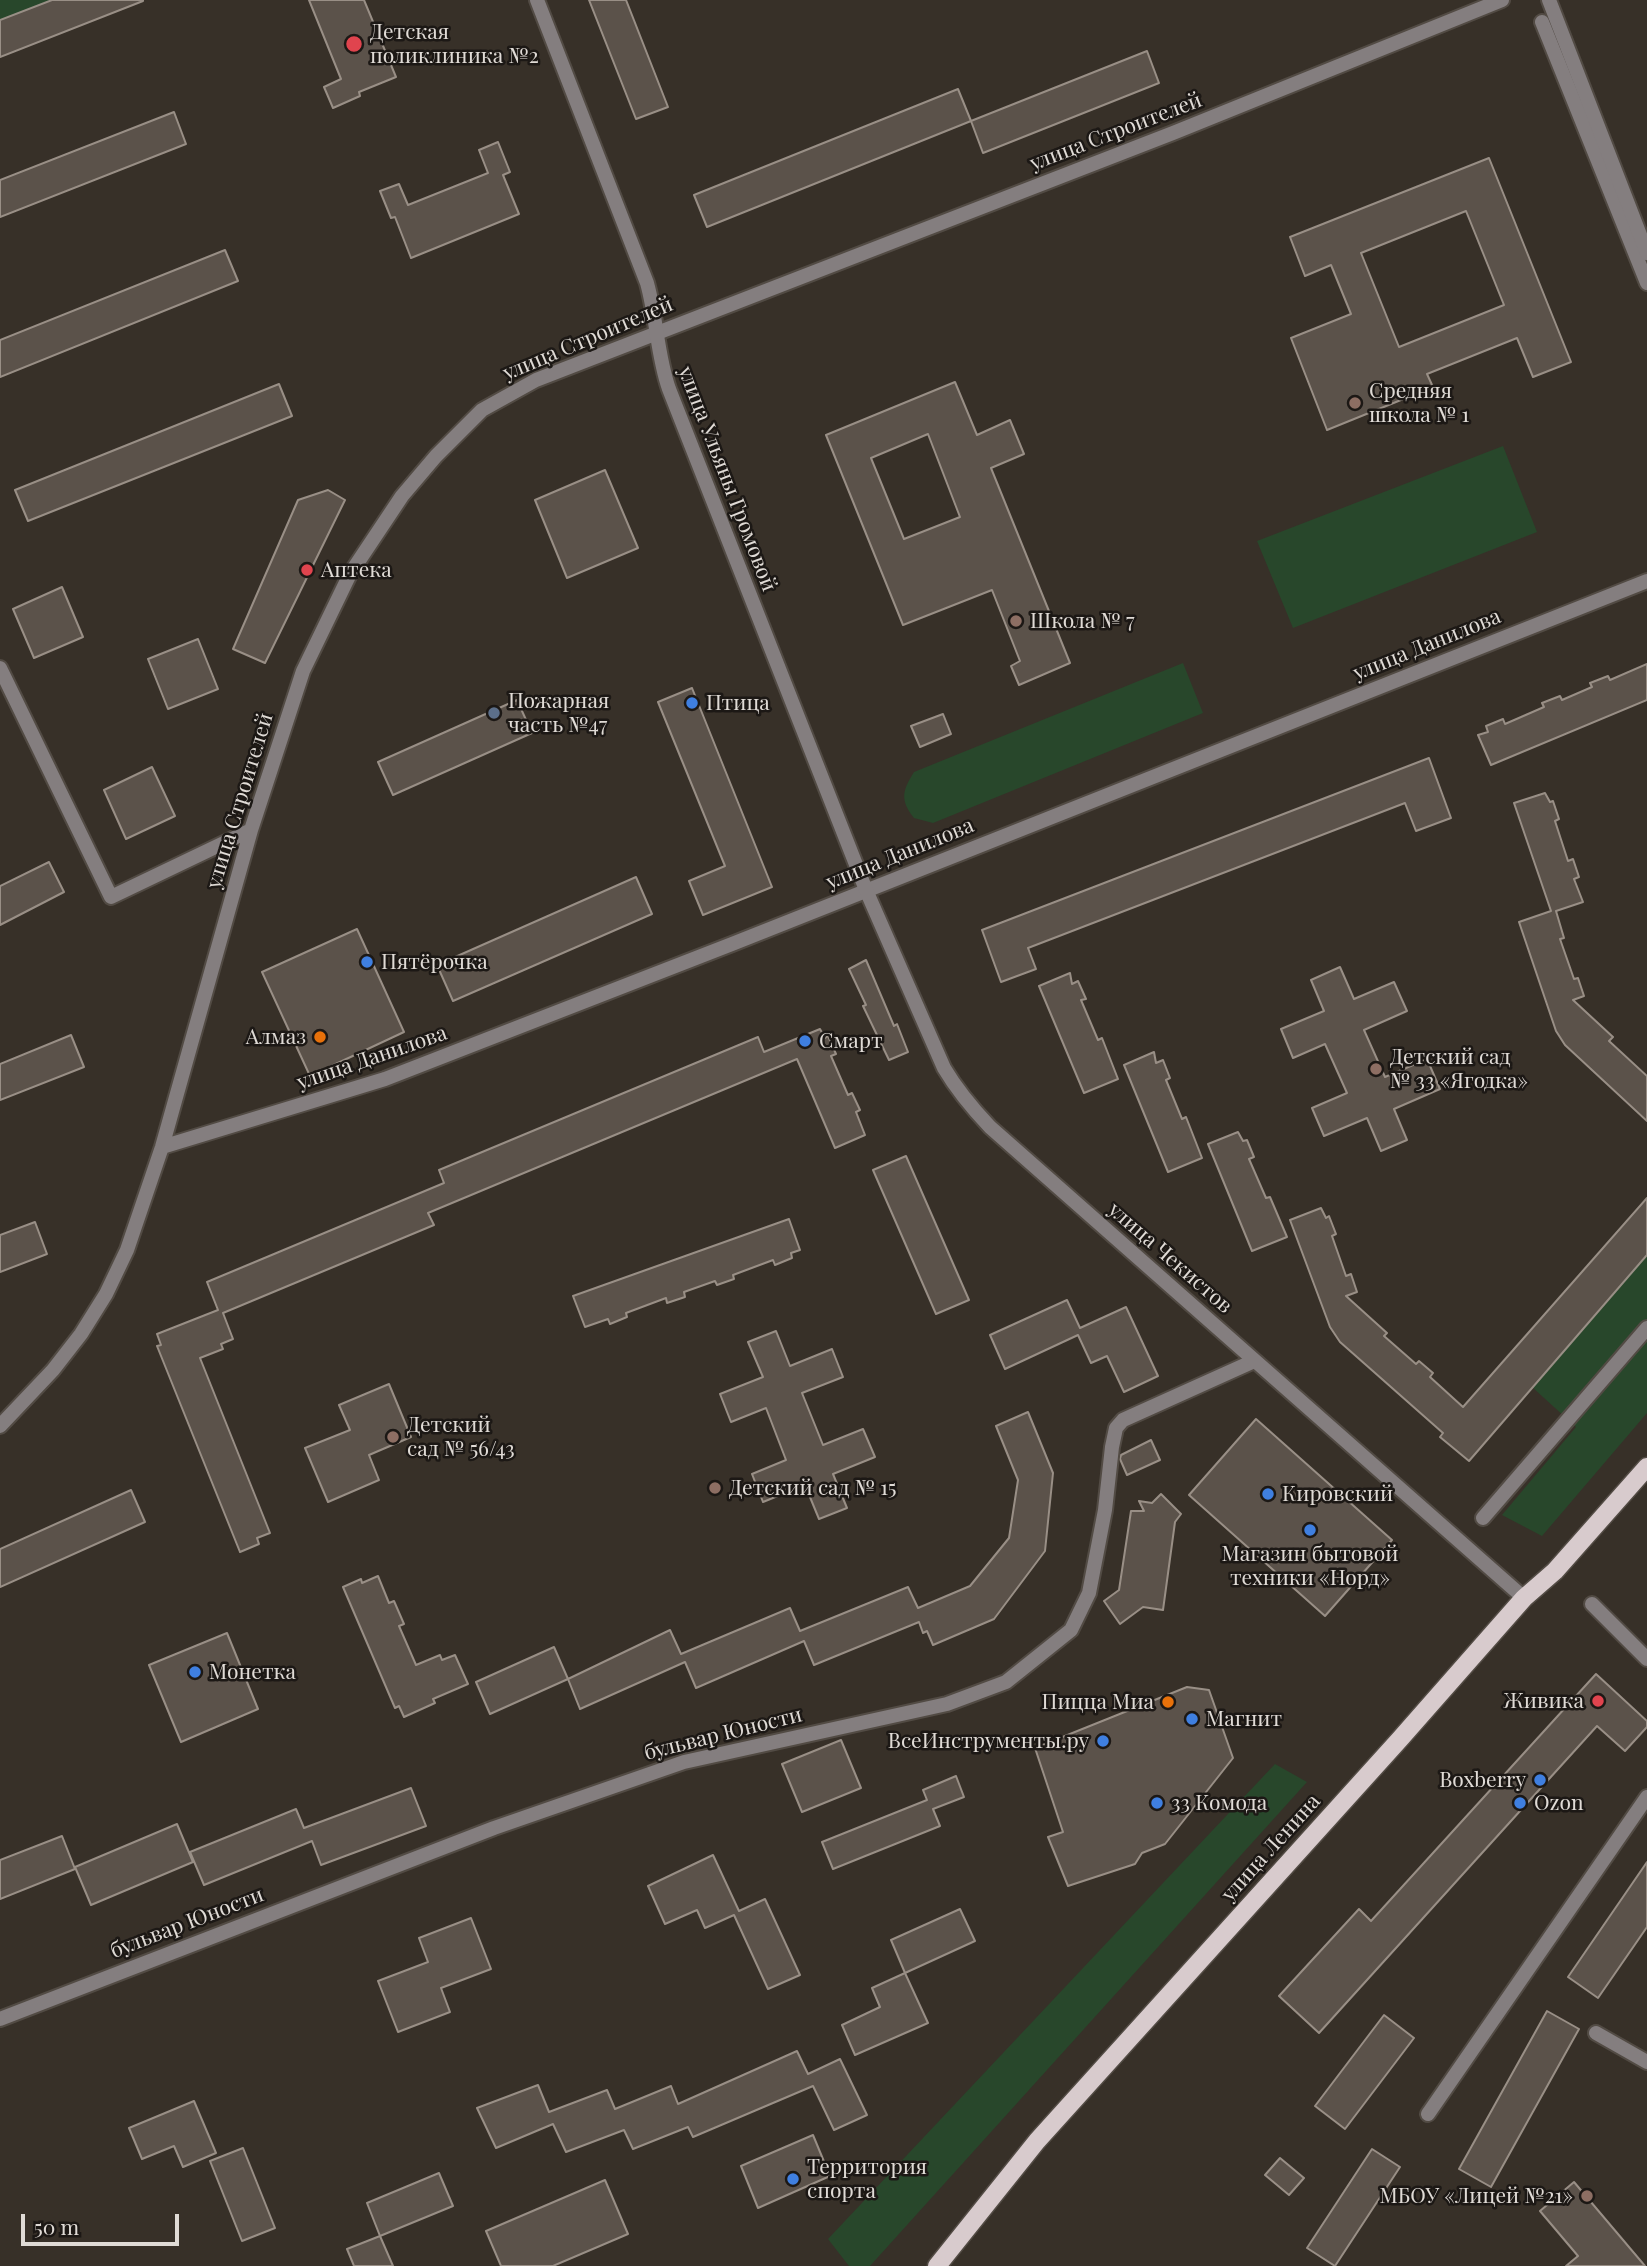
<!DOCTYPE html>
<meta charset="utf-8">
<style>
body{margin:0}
#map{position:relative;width:1647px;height:2266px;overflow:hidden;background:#373028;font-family:"Playfair Display",serif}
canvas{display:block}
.scale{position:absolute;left:21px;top:2214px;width:158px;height:32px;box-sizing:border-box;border:4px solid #e0dbd6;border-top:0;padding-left:9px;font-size:21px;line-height:24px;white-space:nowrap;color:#e0dbd6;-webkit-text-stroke:5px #1c1815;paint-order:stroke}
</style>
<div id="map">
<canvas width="1647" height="2266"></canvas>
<div class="scale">50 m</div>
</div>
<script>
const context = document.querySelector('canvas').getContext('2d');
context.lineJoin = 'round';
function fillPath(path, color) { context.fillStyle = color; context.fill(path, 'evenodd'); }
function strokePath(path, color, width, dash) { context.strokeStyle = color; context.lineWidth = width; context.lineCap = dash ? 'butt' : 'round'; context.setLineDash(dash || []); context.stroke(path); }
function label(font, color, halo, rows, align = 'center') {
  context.font = font + ' "Playfair Display",serif'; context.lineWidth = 5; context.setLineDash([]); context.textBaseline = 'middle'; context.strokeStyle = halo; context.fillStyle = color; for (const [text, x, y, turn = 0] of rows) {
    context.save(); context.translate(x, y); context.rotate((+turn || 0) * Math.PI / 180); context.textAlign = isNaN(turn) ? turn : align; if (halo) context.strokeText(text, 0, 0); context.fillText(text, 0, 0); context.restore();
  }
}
const green = new Path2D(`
 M0,0H52L0,20Z
 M1503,446L1537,532L1293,628L1257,541Z
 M1183,663L1203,713L933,823L914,818C900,800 902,791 914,772Z
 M1647,1255V1413L1542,1536L1502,1515L1576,1427L1532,1387Z
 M1275,1764L1307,1782L870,2266H849L828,2239Z`);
const building = new Path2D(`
 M52,0H143V1L0,57V20Z
 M309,0H364L396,77L359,92L360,96L333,108L324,87L341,79Z
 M589,0H626L668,107L636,119Z
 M1147,51L1159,83L983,153L971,121Z
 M958,89L971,121L707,227L694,195Z
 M174,112L186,144L0,217V180Z
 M498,142L510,172L503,175L519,214L411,258L395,217L391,218L380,191L399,184L408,205L488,173L479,150Z
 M1489,158L1571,362L1533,377L1517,338L1427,374L1433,387L1327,430L1291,338L1351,314L1331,265L1305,276L1290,237ZM1466,211L1504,305L1399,347L1361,253Z
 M225,250L238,281L0,377V340Z
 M955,382L977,435L1010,420L1024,454L991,468L1070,663L1019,685L1011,666L1020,661L992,590L903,625L826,435ZM928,434L960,517L904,539L871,458Z
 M279,384L292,416L28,521L15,490Z
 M605,470L638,548L567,578L535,500Z
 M328,490L345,500L265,663L233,649L298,500Z
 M62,587L83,637L34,658L13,609Z
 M198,639L218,689L168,709L148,659Z
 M1647,664V700L1491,765L1478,735L1488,732L1486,726L1503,719L1505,724L1544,707L1542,703L1560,696L1562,700L1592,687L1590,683L1608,676L1610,680Z
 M692,688L772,887L703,915L689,881L725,866L658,702Z
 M517,700L532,733L393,795L378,762Z
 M943,714L951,734L920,747L911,726Z
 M1429,758L1451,818L1416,831L1405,803L1028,948L1036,969L1001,982L982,930Z
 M152,767L175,816L126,839L104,790Z
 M1545,793L1550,802L1553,801L1559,819L1555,821L1568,861L1573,859L1579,877L1574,879L1583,902L1556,911L1564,938L1560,939L1574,979L1578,978L1584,996L1573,1000L1613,1037L1609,1041L1647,1076V1121L1565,1045L1556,1031L1519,922L1551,911L1514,803Z
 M49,862L64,892L0,925V886Z
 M636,877L652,914L453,1001L437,965Z
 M357,929L404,1032L310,1076L262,972Z
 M866,960L894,1026L897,1024L908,1052L889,1060L863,1006L866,1005L849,969Z
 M1340,967L1354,999L1394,982L1407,1011L1364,1030L1385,1077L1427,1059L1440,1089L1394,1109L1407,1140L1381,1151L1367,1118L1324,1136L1312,1108L1347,1093L1325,1044L1293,1058L1281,1029L1324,1011L1311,980Z
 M1070,973L1072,984L1078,981L1086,999L1081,1000L1098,1040L1102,1038L1118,1079L1084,1093L1039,986Z
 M820,1029L825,1038L828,1036L836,1054L831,1056L848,1095L852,1093L860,1110L856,1112L865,1135L835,1148L797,1059L428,1213L434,1225L223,1313L233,1339L221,1344L223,1349L200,1358L270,1533L257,1538L259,1544L240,1552L157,1346L161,1345L157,1334L218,1310L207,1282L444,1183L439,1170L758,1037L764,1052Z
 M71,1035L84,1067L0,1100V1064Z
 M1154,1052L1156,1063L1163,1060L1170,1078L1166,1080L1182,1119L1186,1117L1202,1158L1168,1172L1124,1065Z
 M1238,1132L1243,1141L1247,1140L1254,1157L1249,1159L1266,1198L1270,1197L1287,1237L1252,1251L1208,1144Z
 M906,1156L969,1300L936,1314L873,1170Z
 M1647,1198V1255L1469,1461L1440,1437L1443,1433L1340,1342L1330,1327L1290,1220L1321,1208L1326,1218L1329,1216L1336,1234L1332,1236L1346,1276L1351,1274L1357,1292L1346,1296L1387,1333L1384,1336L1416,1364L1419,1361L1433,1373L1430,1377L1463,1407Z
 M789,1219L800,1250L791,1253L792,1258L775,1265L773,1260L733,1275L734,1279L717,1285L715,1281L684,1292L685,1297L667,1303L666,1298L626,1313L627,1317L610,1324L608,1319L585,1327L573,1296Z
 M35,1222L47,1254L0,1272V1235Z
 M1067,1300L1080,1328L1126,1307L1158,1376L1124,1392L1107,1356L1091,1363L1078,1335L1005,1369L990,1335Z
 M776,1331L790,1366L832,1349L843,1377L802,1393L823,1445L863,1429L875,1457L833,1474L847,1508L819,1519L805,1485L763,1502L752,1474L786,1460L766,1408L731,1422L720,1394L763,1377L748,1342Z
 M389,1384L411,1437L369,1455L379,1480L328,1502L305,1448L350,1430L339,1405Z
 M1028,1412L1053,1473L1045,1551L994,1619L933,1645L927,1631L923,1633L919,1622L814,1665L804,1641L696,1688L685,1662L580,1709L568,1679L670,1630L681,1654L790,1608L800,1631L908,1587L918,1608L970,1586L1009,1538L1018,1480L996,1426Z
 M1256,1419L1392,1540L1325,1616L1189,1495Z
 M1151,1440L1160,1460L1127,1475L1120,1459L1121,1455Z
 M131,1490L145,1522L0,1587V1549Z
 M1161,1494L1181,1514L1175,1522L1163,1610L1143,1607L1120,1624L1104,1601L1119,1590L1131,1511H1144L1139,1501L1152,1503Z
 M378,1576L389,1603L394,1601L404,1624L399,1626L416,1665L440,1655L442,1660L455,1655L468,1684L433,1699L435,1703L404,1717L399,1706L395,1708L343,1587L361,1579L362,1583Z
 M227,1633L258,1709L181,1742L149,1665Z
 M554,1647L568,1679L490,1714L476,1682Z
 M1596,1674L1647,1721V1727L1625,1751L1597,1726L1319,2033L1279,1996L1359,1909L1371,1921Z
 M1187,1687L1209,1690L1233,1758L1165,1844L1142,1853L1135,1864L1068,1886L1048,1837L1063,1832L1035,1748Z
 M841,1740L861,1788L802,1812L782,1764Z
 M956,1776L964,1797L933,1809L940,1826L833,1869L822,1842L927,1800L923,1790Z
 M411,1788L426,1826L321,1865L312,1841L204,1885L190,1852L296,1809L304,1828Z
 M177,1824L193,1862L91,1905L75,1867Z
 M62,1836L75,1869L0,1899V1860Z
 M713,1855L739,1911L765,1899L800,1975L768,1989L734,1915L705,1928L697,1910L665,1924L648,1886Z
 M1647,1862V1927L1598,1998L1568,1977Z
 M960,1909L975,1941L905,1973L891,1940Z
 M471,1918L491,1969L441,1988L450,2012L398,2032L378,1981L428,1962L419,1938Z
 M905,1973L928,2023L855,2055L842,2025L880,2007L872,1988Z
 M1547,2011L1579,2029L1491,2187L1459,2169Z
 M1384,2015L1414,2038L1345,2129L1315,2106Z
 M797,2051L808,2074L840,2059L867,2115L834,2130L813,2086L693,2137L688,2127L633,2149L624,2130L566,2152L553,2124L496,2148L477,2108L538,2085L549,2112L607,2090L615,2109L671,2086L678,2104Z
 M194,2101L216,2153L183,2167L174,2146L142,2159L129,2128Z
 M813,2135L830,2176L758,2208L741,2166Z
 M243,2148L275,2228L242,2241L210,2161Z
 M1372,2149L1400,2167L1335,2266L1307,2248Z
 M1280,2158L1304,2178L1289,2195L1265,2175Z
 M439,2173L453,2206L380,2236L367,2203Z
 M605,2180L628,2234L553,2266H501L486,2231Z
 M1574,2182L1645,2266H1566L1578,2256L1540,2211Z
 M380,2236L393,2266H354L347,2249Z`);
const pedestrian = new Path2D(`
 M1542,22L1647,283
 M1483,1518L1647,1328
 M1592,1604L1647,1659`);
const minor = new Path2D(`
 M1549,0L1647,253
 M0,668L111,897L251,830
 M162,1147L385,1079L732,944L1647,581
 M0,1426L53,1370L81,1334L106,1294L127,1250L162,1147L251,830L303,671L350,574L402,496L436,456L482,410L536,380L1173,133L1502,0
 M0,2019L494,1828L684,1762L947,1704L1006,1682L1071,1630L1089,1593L1105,1510L1112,1447L1116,1428L1123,1420L1254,1361
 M1596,2033L1647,2062
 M1428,2114L1647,1797`);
const tertiary = new Path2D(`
 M537,0L647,283C657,319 657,355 669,389L866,890L944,1068C957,1090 972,1108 990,1127L1524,1598`);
const primary = new Path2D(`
 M937,2266L1037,2141L1400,1739L1524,1598L1555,1571L1647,1467`);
const markers = [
 [354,44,9,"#e0444e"],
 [1355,403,7,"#8d6e63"],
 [307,570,7,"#e0444e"],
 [1016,621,7,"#8d6e63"],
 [692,703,7,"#3f7fe0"],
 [494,713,7,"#5c6f8a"],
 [367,962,7,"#3f7fe0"],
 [320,1037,7,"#e8710a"],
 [805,1041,7,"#3f7fe0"],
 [1376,1069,7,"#8d6e63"],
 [393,1437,7,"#8d6e63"],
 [715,1488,7,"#8d6e63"],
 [1268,1494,7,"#3f7fe0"],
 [1310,1530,7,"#3f7fe0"],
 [195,1672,7,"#3f7fe0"],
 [1598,1701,7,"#e0444e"],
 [1168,1702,7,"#e8710a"],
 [1192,1719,7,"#3f7fe0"],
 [1103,1741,7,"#3f7fe0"],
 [1540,1780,7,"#3f7fe0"],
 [1157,1803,7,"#3f7fe0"],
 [1520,1803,7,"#3f7fe0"],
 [793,2179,7,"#3f7fe0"],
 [1587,2196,7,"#8d6e63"]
];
const poiNames = [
 ["Детская",370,32],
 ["поликлиника №2",370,56],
 ["Средняя",1369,391],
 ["школа № 1",1369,415],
 ["Аптека",321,570],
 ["Школа № 7",1030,621],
 ["Пожарная",508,701],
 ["часть №47",508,725],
 ["Птица",706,703],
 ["Пятёрочка",381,962],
 ["Алмаз",306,1037,"right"],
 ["Смарт",819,1041],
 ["Детский сад",1390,1057],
 ["№ 33 «Ягодка»",1390,1081],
 ["Детский",407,1425],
 ["сад № 56/43",407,1449],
 ["Детский сад № 15",729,1488],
 ["Кировский",1282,1494],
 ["Магазин бытовой",1310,1554,"center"],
 ["техники «Норд»",1310,1578,"center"],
 ["Монетка",209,1672],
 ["Живика",1584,1701,"right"],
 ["Пицца Миа",1154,1702,"right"],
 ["Магнит",1206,1719],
 ["ВсеИнструменты.ру",1089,1741,"right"],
 ["Boxberry",1526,1780,"right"],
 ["33 Комода",1171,1803],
 ["Ozon",1534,1803],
 ["Территория",807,2167],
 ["спорта",807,2191],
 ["МБОУ «Лицей №21»",1573,2196,"right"]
];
const streetNames = [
 ["улица Строителей",1116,132,-21],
 ["улица Строителей",588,339,-23],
 ["улица Ульяны Громовой",727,479,69],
 ["улица Данилова",1427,645,-22],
 ["улица Строителей",240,801,-73],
 ["улица Данилова",900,854,-22],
 ["улица Данилова",372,1058,-19],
 ["улица Чекистов",1170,1258,41],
 ["бульвар Юности",723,1734,-14],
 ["улица Ленина",1271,1848,-48],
 ["бульвар Юности",187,1923,-21]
];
fillPath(green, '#28472b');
fillPath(building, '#5b524a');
strokePath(building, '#998f86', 2);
strokePath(pedestrian, '#524b44', 18);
strokePath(minor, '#524b44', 18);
strokePath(tertiary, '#524b44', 18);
strokePath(primary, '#524b44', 21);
strokePath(pedestrian, '#847e7f', 14);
strokePath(minor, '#847e7f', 14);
strokePath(tertiary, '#847e7f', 14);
strokePath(primary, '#d8cbcd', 18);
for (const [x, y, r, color] of markers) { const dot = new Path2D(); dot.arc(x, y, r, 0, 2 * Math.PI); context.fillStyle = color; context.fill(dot); strokePath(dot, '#1c1815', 2.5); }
label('21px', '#e0dbd6', '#1c1815', poiNames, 'left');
label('21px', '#e0dbd6', '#1c1815', streetNames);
</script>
